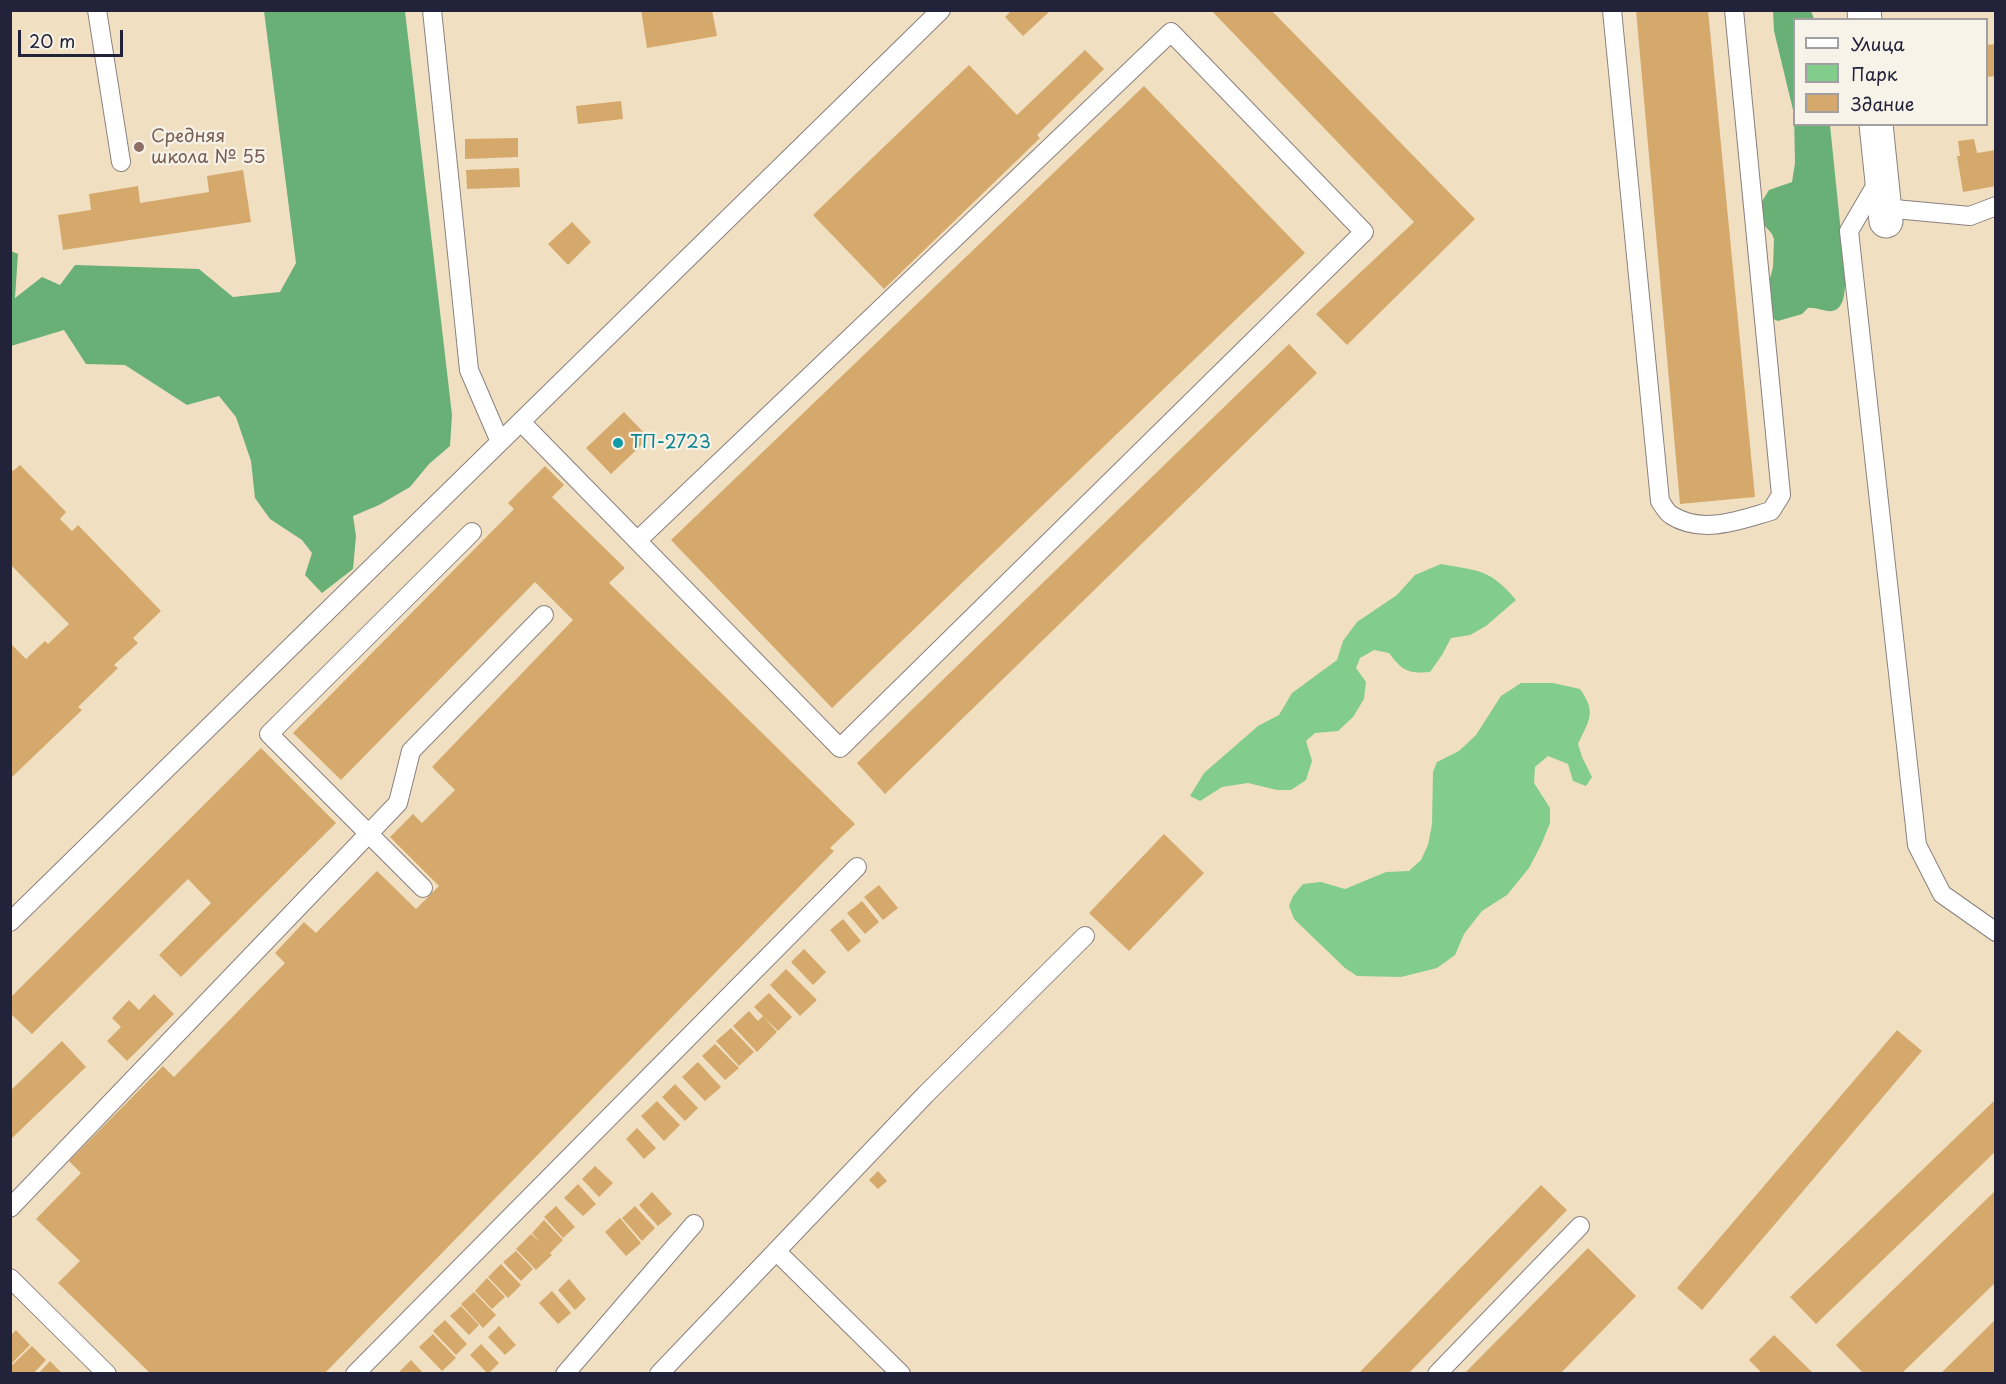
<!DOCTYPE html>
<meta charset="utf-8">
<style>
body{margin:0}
#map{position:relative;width:2006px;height:1384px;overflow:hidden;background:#f1dfc2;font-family:"Playpen Sans",sans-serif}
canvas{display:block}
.frame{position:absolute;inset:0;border:12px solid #22223b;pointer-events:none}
.legend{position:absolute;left:1793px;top:18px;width:195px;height:108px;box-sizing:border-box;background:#f7f3e8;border:2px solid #a29fa3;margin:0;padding:8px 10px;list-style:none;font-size:18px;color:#22223b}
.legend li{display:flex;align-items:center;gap:12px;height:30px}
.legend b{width:30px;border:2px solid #a29fa3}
.scale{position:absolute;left:18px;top:30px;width:105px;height:27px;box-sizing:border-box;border:3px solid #22223b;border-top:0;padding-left:8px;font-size:18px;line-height:21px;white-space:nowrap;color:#22223b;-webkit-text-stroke:4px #f7f3e8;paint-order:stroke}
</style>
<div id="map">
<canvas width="2006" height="1384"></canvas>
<div class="frame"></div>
<ul class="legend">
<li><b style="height:8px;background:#fff"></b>Улица</li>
<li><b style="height:16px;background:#82cd8b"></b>Парк</li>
<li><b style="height:16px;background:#d5a96b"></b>Здание</li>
</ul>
<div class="scale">20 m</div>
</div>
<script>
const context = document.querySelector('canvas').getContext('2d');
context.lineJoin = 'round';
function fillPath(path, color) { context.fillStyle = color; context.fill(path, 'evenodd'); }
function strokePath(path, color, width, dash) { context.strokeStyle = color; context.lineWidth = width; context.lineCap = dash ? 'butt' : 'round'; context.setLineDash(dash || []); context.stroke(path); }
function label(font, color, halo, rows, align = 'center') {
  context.font = font + ' "Playpen Sans",sans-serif'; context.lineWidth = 4.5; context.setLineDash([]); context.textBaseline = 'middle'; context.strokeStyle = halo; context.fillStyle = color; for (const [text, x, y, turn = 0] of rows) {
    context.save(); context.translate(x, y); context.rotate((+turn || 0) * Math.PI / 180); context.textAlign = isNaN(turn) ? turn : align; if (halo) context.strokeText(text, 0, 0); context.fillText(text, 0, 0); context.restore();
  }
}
const green = new Path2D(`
 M1441,564C1479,571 1490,569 1516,600L1486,626L1470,635L1451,638L1442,655L1430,672C1407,674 1402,670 1389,653L1374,650L1360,658L1356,668L1366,682L1364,699L1353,717L1338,731L1315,733L1306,741L1312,761L1306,780L1291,790H1277L1248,783L1222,787L1200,801L1190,796L1204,773L1258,726L1279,715L1292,693L1337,660L1343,641L1357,622L1397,595L1415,575Z
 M1521,683H1553L1580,689C1597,713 1589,720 1578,744L1582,757L1592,777L1586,786L1573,781L1568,764L1548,756L1535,767L1534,783L1550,808V823L1541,845L1529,868L1507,895L1482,911L1464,934L1455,955L1437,968L1401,977L1357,976L1345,968L1294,919L1289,906L1293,896L1303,884L1321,882L1345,889L1386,872L1409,871L1421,860L1428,845L1432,824L1433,772L1437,762L1459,751L1476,735L1501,696Z`);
const forest = new Path2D(`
 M264,11H405L452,415L450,446L429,464L410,487L379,505L353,516L356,536L353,569L322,593L305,575L312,553L302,540L270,519L255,498L251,461L236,417L219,396L187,405L125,365L86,364L64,330L11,346V251L18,254L15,298L42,277L60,285L75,265L199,269L233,297L280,292L296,263Z
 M1773,11H1811L1814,19L1794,20V124L1830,125L1845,272C1845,283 1847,309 1832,311C1825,312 1816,307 1808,308L1802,314L1778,321L1771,318L1764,301L1773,267L1774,239L1772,234L1759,219L1758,208L1769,190L1792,182L1795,163L1794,114L1774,31Z`);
const building = new Path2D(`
 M641,10H712L717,36L647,48Z
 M1012,10H1047L1049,12L1023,36L1005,17Z
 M1211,10H1271L1475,219L1347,345L1316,314L1414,222Z
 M1636,10H1708L1755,497L1680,504Z
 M1996,44V76L1986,77V45Z
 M1085,50L1104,69L1037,135L1040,138L884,289L813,215L969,65L1017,115Z
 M1144,86L1305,253L832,708L671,540Z
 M621,101L623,119L578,124L576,106Z
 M518,138V157L465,159V139Z
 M1974,139L1977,153L1996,150V186L1963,192L1957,156H1960L1958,141Z
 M519,168L520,187L467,189L466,170Z
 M243,170L251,222L63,250L58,215L91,210L89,194L138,186L140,203L209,192L207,176Z
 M572,222L591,242L568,265L548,244Z
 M1289,344L1317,373L885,794L857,763Z
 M624,412L649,438L611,474L586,448Z
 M20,465L66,512L60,519L72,531L78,525L161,611L133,638L138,643L114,665L118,668L78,707L82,710L10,779V643L26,659L45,641L48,644L69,624L10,564V467L13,471Z
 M545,466L564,485L552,497L625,568L609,583L855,824L830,848L834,851L324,1374H151L58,1283L80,1261L36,1219L81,1173L69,1161L163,1066L174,1077L285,963L275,953L304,922L316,933L377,871L416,909L439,886L390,837L413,814L422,823L455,790L432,767L573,620L535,582L341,780L293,733L514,509L508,503Z
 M261,748L336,823L181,977L159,955L211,903L188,879L32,1034L10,1013V998Z
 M1164,834L1204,873L1129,951L1089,913Z
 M879,885L898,908L883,920L864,897Z
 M862,901L879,922L865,934L847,913Z
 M843,919L861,941L848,952L830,930Z
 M804,949L826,972L813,985L791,962Z
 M786,969L817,1000L800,1016L770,985Z
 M769,993L792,1017L778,1031L754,1007Z
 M154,994L174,1014L127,1061L107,1041L121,1027L112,1018L129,1000L139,1010Z
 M749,1011L758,1021L763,1016L777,1032L757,1052L733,1026Z
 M731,1028L754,1052L739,1066L716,1041Z
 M1897,1030L1922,1051L1702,1310L1677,1288Z
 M62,1041L86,1067L10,1140V1091Z
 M715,1044L739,1068L725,1080L702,1056Z
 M698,1062L721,1087L705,1101L682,1077Z
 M675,1084L698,1108L685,1121L662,1097Z
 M1996,1099V1151L1816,1324L1790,1297Z
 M657,1101L680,1125L664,1141L641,1116Z
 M637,1128L656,1148L644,1159L626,1139Z
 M595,1166L613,1183L599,1197L582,1179Z
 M878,1171L887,1181L878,1189L869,1180Z
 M578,1184L596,1204L583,1216L564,1198Z
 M1541,1185L1567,1210L1408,1374H1358Z
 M1996,1190V1282L1901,1374H1864L1836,1345Z
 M652,1192L672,1214L658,1226L639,1205Z
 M556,1206L575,1227L563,1238L544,1217Z
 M635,1206L655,1228L642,1241L622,1218Z
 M620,1218L641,1243L626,1256L605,1232Z
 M544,1220L563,1240L550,1253L552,1255L536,1270L516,1249L531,1234L540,1242L532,1233Z
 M1588,1248L1636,1296L1560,1374H1464Z
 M516,1251L533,1269L521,1281L503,1262Z
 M501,1264L521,1285L508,1298L488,1277Z
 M487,1278L505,1297L492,1309L475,1291Z
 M569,1279L586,1299L575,1310L558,1290Z
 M552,1291L571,1313L558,1324L539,1303Z
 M474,1292L496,1315L483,1328L461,1304Z
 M461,1306L479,1325L469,1335L450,1316Z
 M1996,1319V1374H1940Z
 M445,1320L467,1344L456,1355L433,1331Z
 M499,1326L516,1345L505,1355L488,1337Z
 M16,1330L30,1345L10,1365V1336Z
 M433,1334L456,1358L442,1371L419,1347Z
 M1774,1335L1814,1374H1763L1749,1360Z
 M481,1344L499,1363L488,1374L470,1355Z
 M32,1346L46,1360L33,1374H13L10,1367Z
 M411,1360L424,1374H397Z
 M50,1361L63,1374H38Z`);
const lane = new Path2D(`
 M97,10L121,162
 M432,10L469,370L500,442
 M1612,10L1660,501C1663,505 1666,512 1671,515C1702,535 1740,520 1771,511L1781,495L1734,10
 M1880,178L1849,231L1917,845L1942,894L1996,932
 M1884,208L1970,216L1996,206
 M521,422L840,748L1364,232L1171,32L638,540
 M423,888L269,734L472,532
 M10,922L941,10
 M10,1208L398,803L411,751L544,615
 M776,1251L901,1374
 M10,1278L107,1374
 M355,1374L857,867
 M565,1374L694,1224
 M659,1374L926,1094L1085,936
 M1437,1374L1580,1226`);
const street = new Path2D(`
 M1864,10L1865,20
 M1876,124L1886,221`);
const markers = [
 [139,147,6,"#8d6e63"],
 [618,443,6,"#0f9aa8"]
];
const educationNames = [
 ["Средняя",151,137],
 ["школа № 55",151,158]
];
const cultureNames = [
 ["ТП-2723",630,443]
];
fillPath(green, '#82cd8b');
fillPath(forest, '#69b077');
fillPath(building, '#d5a96b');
strokePath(lane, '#8a807e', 20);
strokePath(street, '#8a807e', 35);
strokePath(lane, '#fff', 18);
strokePath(street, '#fff', 33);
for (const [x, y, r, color] of markers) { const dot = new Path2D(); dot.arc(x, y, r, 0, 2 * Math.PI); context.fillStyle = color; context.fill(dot); strokePath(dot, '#f7f3e8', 2); }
label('18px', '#785e54', '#f7f3e8', educationNames, 'left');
label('18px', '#0d838f', '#f7f3e8', cultureNames, 'left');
</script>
